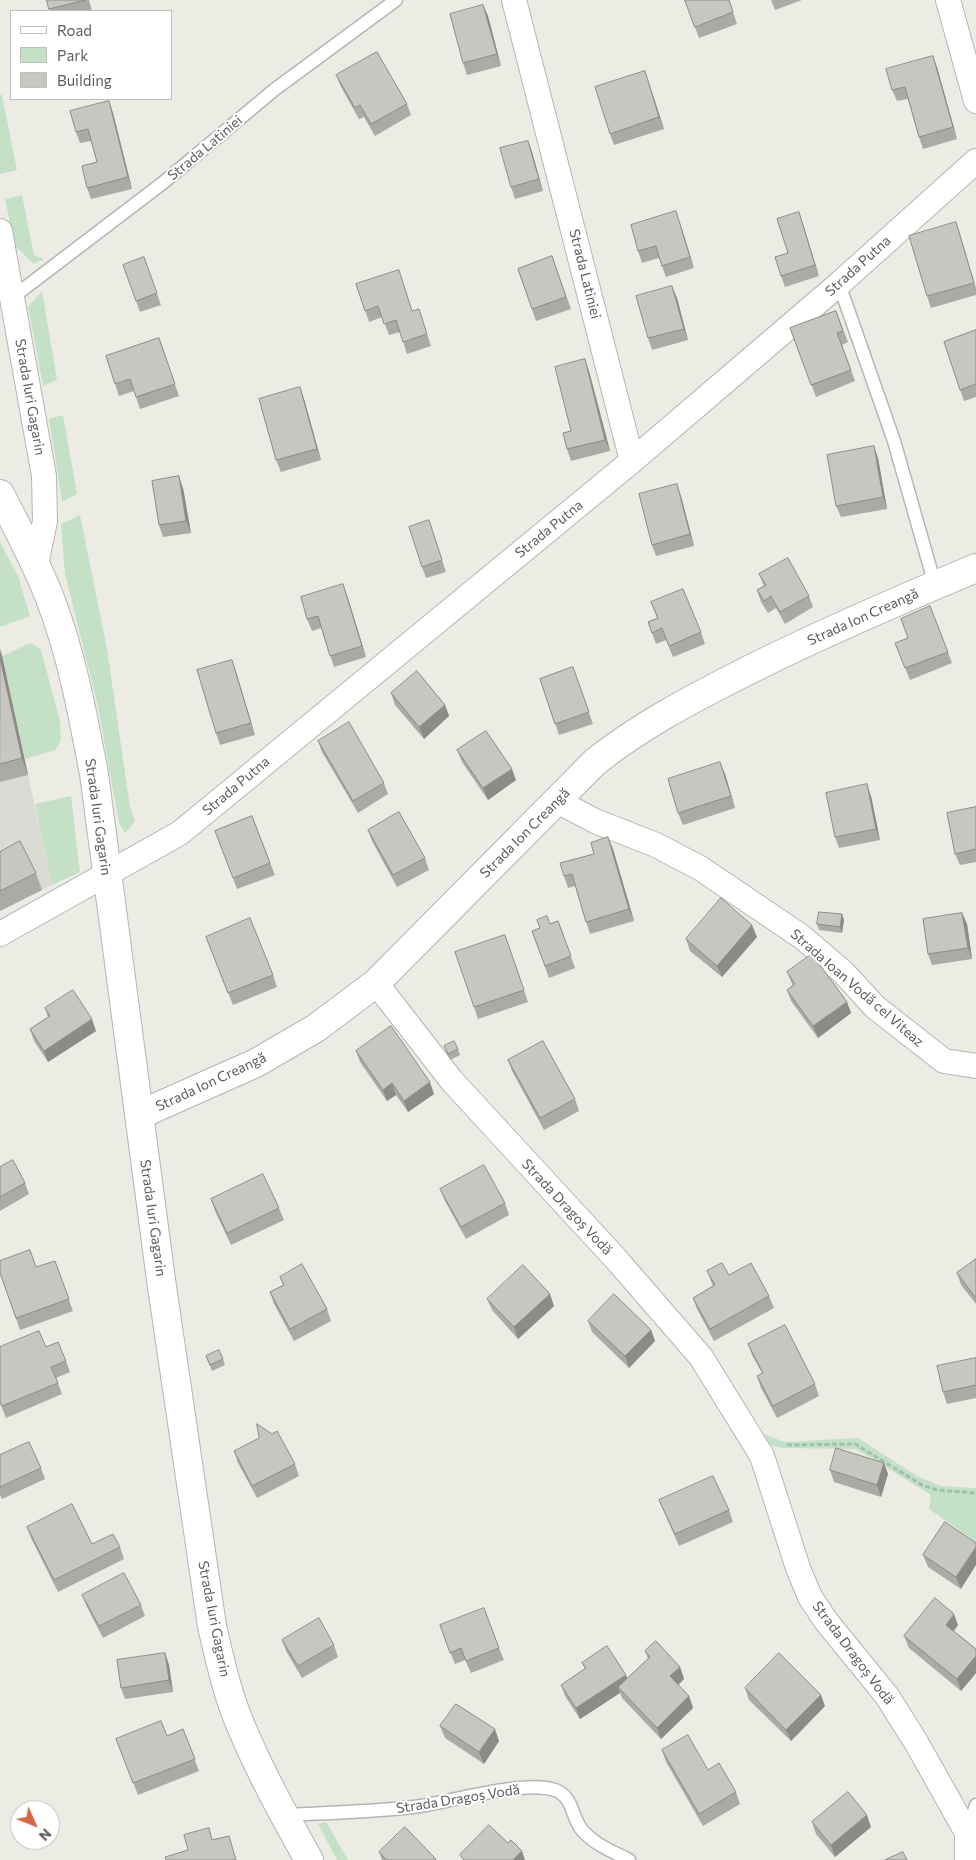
<!DOCTYPE html>
<meta charset="utf-8">
<style>
body{margin:0}
#map{position:relative;width:976px;height:1860px;overflow:hidden;background:#ecece4;font-family:Commissioner,sans-serif}
canvas{display:block}
.legend{position:absolute;left:10px;top:10px;width:162px;height:90px;box-sizing:border-box;background:#fff;border:1px solid #bebfc1;margin:0;padding:6px 9px;list-style:none;font-size:15px;color:#5c5e63}
.legend li{display:flex;align-items:center;gap:10px;height:25px}
.legend b{width:25px;border:1px solid #bebfc1}
.north{position:absolute;left:10px;top:1800px;width:50px;height:50px;box-sizing:border-box;background:#fff;border:1px solid #bebfc1;border-radius:50%;rotate:134deg;font-size:14px;font-weight:700;line-height:20px;text-align:center;color:#5c5e63}
.north::after{content:'';display:block;margin:auto;width:18px;height:22px;background:#d36644;clip-path:polygon(50% 0,100% 100%,50% 72%,0 100%)}
</style>
<div id="map">
<canvas width="976" height="1860"></canvas>
<ul class="legend">
<li><b style="height:6px;background:#fff"></b>Road</li>
<li><b style="height:14px;background:#c4e1c8"></b>Park</li>
<li><b style="height:14px;background:#c8c6c1"></b>Building</li>
</ul>
<div class="north">N</div>
</div>
<script>
const context = document.querySelector('canvas').getContext('2d');
context.lineJoin = 'round';
function fillPath(path, color) { context.fillStyle = color; context.fill(path, 'evenodd'); }
function strokePath(path, color, width, dash) { context.strokeStyle = color; context.lineWidth = width; context.lineCap = dash ? 'butt' : 'round'; context.setLineDash(dash || []); context.stroke(path); }
function label(font, color, halo, rows, align = 'center') {
  context.font = font + ' Commissioner,sans-serif'; context.lineWidth = 4; context.setLineDash([]); context.textBaseline = 'middle'; context.strokeStyle = halo; context.fillStyle = color; for (const [text, x, y, turn = 0] of rows) {
    context.save(); context.translate(x, y); context.rotate((+turn || 0) * Math.PI / 180); context.textAlign = isNaN(turn) ? turn : align; if (halo) context.strokeText(text, 0, 0); context.fillText(text, 0, 0); context.restore();
  }
}
const industrial = new Path2D(`
 M0,645L52,885L0,911Z`);
const green = new Path2D(`
 M0,95H2L17,170L0,174Z
 M22,195L34,255L44,259L34,264L15,246L5,199Z
 M42,291L57,380L43,386L28,307Z
 M63,415L77,494L62,502L49,419Z
 M80,515L107,649L130,807L135,821L125,833L119,823L98,707L65,574L61,524Z
 M0,542L18,576L30,616L0,627Z
 M31,643L41,650L60,721L61,741L55,750L25,759L2,656Z
 M71,796L80,872L52,885L35,804Z
 M763,1434L785,1442L858,1438L917,1476L941,1486L976,1488V1542L929,1509L931,1495L856,1449L783,1448L766,1445Z
 M326,1822L348,1860H337L318,1824Z`);
const path = new Path2D(`
 M787,1445L855,1444L922,1485L937,1490L976,1493`);
const lane = new Path2D(`
 M839,284L894,441L935,585
 M13,297L164,182L274,90L396,0
 M284,1815C327,1813 370,1812 413,1807C448,1803 524,1779 555,1790C574,1797 571,1817 582,1830C595,1845 612,1851 629,1860
 M967,1833L976,1805`);
const street = new Path2D(`
 M514,0L632,461
 M948,0L976,101
 M0,231L44,476L45,521L36,565
 M557,801L595,821L656,845L700,868L802,937L844,973L875,1007L944,1061L976,1066
 M0,934L180,833L632,461L839,284L976,161
 M376,983L452,1081L615,1258L701,1357L762,1456L798,1568L810,1597L826,1621L887,1696L916,1742L967,1833V1860`);
const secondary = new Path2D(`
 M0,494C18,529 37,564 51,601C72,656 83,716 94,774L161,1280L212,1626C220,1660 227,1694 241,1726C260,1772 285,1817 309,1860
 M139,1115L256,1063L316,1028L376,983L595,762C640,726 690,700 741,674C818,635 897,601 976,568`);
const wall = new Path2D(`
 M47,0H89L92,11H50Z
 M685,0H729L737,24L699,38Z
 M771,0H802L775,10Z
 M483,5L488,16L501,66L467,75L463,63Z
 M937,67L957,139L923,149L919,137L908,99L897,101L892,90Z
 M336,75L407,104L411,115L375,136L364,117L359,119L341,87Z
 M649,83L664,129L614,145L610,134Z
 M109,101L113,113L132,189L91,199L87,188L97,162L91,141L80,143L76,132Z
 M528,141L532,152L543,191L515,199L511,187Z
 M799,212L819,276L785,287L781,276Z
 M956,222L960,234L976,288V295L931,308L927,296Z
 M680,223L694,268L666,277L659,258L642,263L638,251Z
 M552,256L571,309L536,321L518,269Z
 M144,257L161,305L140,312L136,301Z
 M356,284L413,311L419,309L431,346L407,354L400,332L389,335L382,317L369,322Z
 M677,298L688,340L652,350L648,338Z
 M836,311L848,342L842,345L855,381L816,397L790,328Z
 M976,330V397L964,401L944,342Z
 M159,338L179,396L140,409L134,391L119,396L106,356Z
 M589,371L610,451L571,461L567,449L571,431Z
 M300,387L304,399L321,460L281,472L276,460Z
 M878,458L887,509L841,517L836,506Z
 M183,488L191,533L163,537L159,525Z
 M681,496L694,546L656,556L652,545Z
 M429,520L446,572L426,578L422,567Z
 M759,574L809,596L813,607L785,624L776,608L768,613L761,602L757,590L764,586Z
 M347,595L366,657L334,667L321,628L312,631L307,619Z
 M651,602L701,632L705,644L673,657L666,640L656,644L648,622L657,618Z
 M895,643L948,652L952,663L910,680Z
 M0,650L2,656L28,775L0,782Z
 M573,667L593,724L559,735L540,679Z
 M236,672L255,735L220,745L216,733Z
 M391,693L445,705L449,716L424,739L395,705Z
 M318,741L384,783L388,794L358,813L322,752Z
 M457,750L516,780L488,800L462,762Z
 M725,774L735,808L683,825L678,813Z
 M871,796L880,840L839,848L835,837Z
 M976,807V862L960,865L955,854Z
 M252,816L275,875L237,889L215,831Z
 M368,830L425,858L429,870L397,887L372,841Z
 M613,849L634,921L590,934L575,886L568,888L564,876Z
 M0,852L36,873L42,890L0,911Z
 M962,913L967,924L972,959L932,965L928,954Z
 M842,914L844,920L842,933L819,930L817,924Z
 M558,921L575,968L549,978L532,931Z
 M505,935L528,1002L478,1019L474,1007Z
 M206,937L273,975L277,987L233,1005Z
 M757,937L722,977L690,951L686,939Z
 M787,972L847,1002L851,1013L818,1038L791,1001L787,990L793,986Z
 M45,1008L96,1031L48,1062L34,1041L30,1029L48,1017Z
 M444,1046L458,1049L460,1055L450,1060Z
 M356,1051L434,1094L408,1112L396,1095L387,1101L360,1062Z
 M508,1060L575,1099L579,1111L544,1130L512,1071Z
 M0,1167L25,1183L29,1194L0,1211Z
 M440,1189L505,1203L509,1215L466,1239L445,1201Z
 M211,1199L279,1208L284,1220L231,1245L215,1211Z
 M976,1259V1304L961,1285L957,1273Z
 M55,1261L73,1311L20,1330L0,1273L37,1267Z
 M707,1271L729,1275L769,1296L774,1308L714,1341L697,1309L693,1298L713,1286Z
 M280,1277L327,1309L331,1321L294,1341L274,1304L270,1292L283,1285Z
 M487,1299L554,1306L518,1339L492,1310Z
 M588,1321L651,1330L655,1341L629,1368L592,1332Z
 M748,1344L815,1384L819,1396L777,1418L761,1388L757,1376L762,1373L752,1355Z
 M0,1347H46L66,1361L70,1372L56,1378L62,1394L6,1418L0,1403Z
 M206,1356L223,1359L225,1365L212,1371Z
 M976,1358V1398L947,1404L943,1392Z
 M234,1451L295,1464L299,1476L257,1498L238,1463Z
 M0,1455L41,1468L45,1479L2,1499L0,1495Z
 M884,1463L888,1474L881,1497L834,1482L830,1470Z
 M659,1500L729,1510L733,1522L679,1546L664,1512Z
 M945,1522L961,1589L928,1567L923,1555Z
 M27,1527L92,1544L120,1547L124,1559L58,1592L31,1538Z
 M82,1595L141,1605L145,1616L103,1638L87,1607Z
 M958,1625L954,1631L976,1649V1673L961,1691L909,1648L904,1636Z
 M444,1637L499,1648L504,1660L471,1673L465,1660L455,1664Z
 M282,1640L334,1645L338,1657L302,1678L286,1651Z
 M645,1651L680,1667L684,1679L678,1685L689,1696L693,1708L661,1739L622,1698L620,1693L580,1719L565,1696L561,1685L585,1669L582,1663L627,1678L648,1659Z
 M165,1653L169,1665L173,1692L125,1699L121,1688Z
 M745,1688L825,1706L791,1741L749,1700Z
 M440,1726L499,1741L484,1764L445,1738Z
 M183,1729L199,1771L138,1795L116,1739L167,1736Z
 M662,1750L708,1770L736,1792L740,1804L703,1826L666,1762Z
 M812,1822L871,1827L835,1857L816,1834Z
 M379,1852L437,1860H382Z`);
const shadedWall = new Path2D(`
 M483,5L488,16L501,66L497,54Z
 M933,56L937,67L957,139L953,127Z
 M645,71L649,83L664,129L659,117Z
 M109,101L113,113L132,189L128,177Z
 M528,141L532,152L543,191L539,179Z
 M676,211L680,223L694,268L690,257Z
 M799,212L803,224L819,276L815,265Z
 M672,286L677,298L688,340L684,329Z
 M585,359L589,371L610,451L605,440Z
 M300,387L304,399L321,460L317,449Z
 M874,446L878,458L887,509L883,497Z
 M179,476L183,488L191,533L186,521Z
 M677,484L681,496L694,546L690,534Z
 M343,584L347,595L366,657L362,646Z
 M0,650L2,656L28,775L22,758L0,658Z
 M232,660L236,672L255,735L251,723Z
 M445,705L449,716L424,739L419,727Z
 M720,762L725,774L735,808L731,796Z
 M512,769L516,780L488,800L483,788Z
 M867,784L871,796L880,840L876,829Z
 M608,837L613,849L634,921L629,909Z
 M962,913L967,924L972,959L968,948Z
 M842,914L844,920L842,933L840,927Z
 M752,925L757,937L722,977L717,966Z
 M847,1002L851,1013L818,1038L813,1026Z
 M92,1019L96,1031L48,1062L44,1051Z
 M430,1082L434,1094L408,1112L404,1101Z
 M392,1083L396,1095L387,1101L383,1090Z
 M550,1294L554,1306L518,1339L514,1327Z
 M651,1330L655,1341L629,1368L625,1356Z
 M884,1463L888,1474L881,1497L877,1485Z
 M976,1547V1565L961,1589L956,1577Z
 M954,1614L958,1625L950,1636L946,1625Z
 M165,1653L169,1665L173,1692L169,1680Z
 M976,1656V1673L961,1691L957,1679Z
 M680,1667L684,1679L675,1688L670,1676Z
 M626,1675L630,1687H618L620,1693L580,1719L576,1708Z
 M821,1695L825,1706L791,1741L786,1730Z
 M689,1696L693,1708L661,1739L657,1728Z
 M495,1729L499,1741L484,1764L479,1752Z
 M867,1815L871,1827L835,1857L831,1845Z
 M522,1851L525,1860H513Z`);
const building = new Path2D(`
 M47,0H86L49,9Z
 M685,0H729L733,12L695,27Z
 M483,5L497,54L463,63L450,14Z
 M377,52L407,104L371,124L360,105L355,108L336,75Z
 M933,56L953,127L919,137L905,87L892,90L886,69Z
 M645,71L659,117L610,134L595,87Z
 M109,101L128,177L87,188L82,166L97,162L88,129L76,132L70,111Z
 M528,141L539,179L511,187L500,148Z
 M676,211L690,257L662,266L656,246L638,251L631,225Z
 M799,212L815,265L781,276L775,257L788,253L777,219Z
 M956,222L974,283L927,296L909,236Z
 M552,256L566,297L532,309L518,269Z
 M144,257L157,293L136,301L123,265Z
 M399,270L412,311L419,309L427,334L403,342L396,320L384,324L378,306L365,311L356,284Z
 M672,286L684,329L648,338L636,296Z
 M836,311L843,331L837,333L851,370L811,385L790,328Z
 M976,330V384L960,390L944,342Z
 M159,338L175,384L136,397L130,379L115,384L106,356Z
 M585,359L605,440L567,449L563,433L571,431L555,367Z
 M300,387L317,449L276,460L259,399Z
 M874,446L883,497L836,506L827,455Z
 M179,476L186,521L159,525L152,481Z
 M677,484L690,534L652,545L639,494Z
 M429,520L442,560L422,567L409,527Z
 M788,558L809,596L780,612L771,596L764,601L757,590L766,585L759,574Z
 M343,584L362,646L330,656L318,616L307,619L301,597Z
 M683,589L701,632L669,646L662,628L652,633L648,622L658,618L651,602Z
 M930,606L948,652L905,668L895,643L908,638L901,619Z
 M0,658L22,758L0,764Z
 M232,660L251,723L216,733L197,670Z
 M573,667L589,712L555,724L540,679Z
 M417,671L445,705L419,727L391,693Z
 M349,722L384,783L353,801L318,741Z
 M486,731L512,769L483,788L457,750Z
 M720,762L731,796L678,813L668,779Z
 M867,784L876,829L835,837L826,793Z
 M976,807V849L955,854L947,813Z
 M399,812L425,858L393,875L368,830Z
 M252,816L270,863L233,878L215,831Z
 M608,837L629,909L586,922L572,874L564,876L560,863L594,854L591,843Z
 M20,841L36,873L0,891V852Z
 M721,898L752,925L717,966L686,939Z
 M819,912L842,914L840,927L817,924Z
 M962,913L968,948L928,954L923,919Z
 M547,916L550,924L558,921L571,956L545,966L532,931L540,928L537,920Z
 M250,918L273,975L228,993L206,937Z
 M505,935L524,990L474,1007L455,952Z
 M812,954L847,1002L813,1026L787,990L795,984L787,972Z
 M73,990L92,1019L44,1051L30,1029L50,1016L45,1008Z
 M391,1026L430,1082L404,1101L392,1083L383,1090L356,1051Z
 M454,1041L458,1049L448,1054L444,1046Z
 M543,1041L575,1099L540,1118L508,1060Z
 M13,1160L25,1183L0,1197V1167Z
 M484,1165L505,1203L461,1227L440,1189Z
 M263,1174L279,1208L227,1233L211,1199Z
 M30,1250L36,1267L55,1261L69,1299L16,1318L0,1273V1261Z
 M976,1259V1298L957,1273Z
 M722,1263L729,1275L751,1263L769,1296L710,1329L693,1298L715,1285L707,1271Z
 M302,1264L327,1309L290,1329L270,1292L284,1285L280,1277Z
 M523,1265L550,1294L514,1327L487,1299Z
 M614,1294L651,1330L625,1356L588,1321Z
 M785,1325L815,1384L773,1406L757,1376L763,1373L748,1344Z
 M39,1331L46,1347L58,1342L66,1361L51,1367L58,1383L2,1406L0,1402V1347Z
 M219,1350L223,1359L210,1365L206,1356Z
 M976,1358V1385L943,1392L937,1366Z
 M257,1424L272,1434L277,1431L295,1464L252,1486L234,1451L259,1438Z
 M29,1442L41,1468L0,1487V1455Z
 M836,1448L884,1463L877,1485L830,1470Z
 M713,1476L729,1510L675,1534L659,1500Z
 M72,1504L92,1544L113,1534L120,1547L54,1580L27,1527Z
 M945,1522L976,1543V1547L956,1577L923,1555Z
 M124,1573L141,1605L99,1626L82,1595Z
 M935,1598L954,1614L946,1625L976,1649V1656L957,1679L904,1636Z
 M484,1608L499,1648L466,1661L461,1648L450,1653L440,1625Z
 M319,1618L334,1645L298,1666L282,1640Z
 M656,1641L680,1667L670,1676L689,1696L657,1728L618,1687L650,1657L645,1651Z
 M607,1646L626,1675L576,1708L561,1685L586,1668L582,1663Z
 M165,1653L169,1680L121,1688L117,1660Z
 M779,1653L821,1695L786,1730L745,1688Z
 M456,1704L495,1729L479,1752L440,1726Z
 M161,1721L167,1736L183,1729L195,1759L133,1783L116,1739Z
 M688,1735L708,1770L719,1763L736,1792L699,1814L662,1750Z
 M848,1792L867,1815L831,1845L812,1822Z
 M489,1825L508,1843L511,1840L522,1851L513,1860H464L460,1855Z
 M405,1827L436,1859L435,1860H387L379,1852Z
 M209,1828L212,1840L229,1836L236,1860H166L165,1857L188,1850L184,1835Z
 M903,1852L907,1860H885Z`);
const streetNames = [
 ["Strada Latiniei",205,148,-40],
 ["Strada Putna",858,266,-42],
 ["Strada Latiniei",585,274,76],
 ["Strada Iuri Gagarin",30,397,80],
 ["Strada Putna",549,529,-39],
 ["Strada Ion Creangă",863,617,-24],
 ["Strada Putna",236,786,-40],
 ["Strada Iuri Gagarin",98,817,82],
 ["Strada Ion Creangă",525,833,-45],
 ["Strada Ioan Vodă cel Viteaz",857,988,41],
 ["Strada Ion Creangă",211,1082,-25],
 ["Strada Dragoș Vodă",567,1207,47],
 ["Strada Iuri Gagarin",153,1218,82],
 ["Strada Iuri Gagarin",214,1619,79],
 ["Strada Dragoș Vodă",853,1653,53],
 ["Strada Dragoș Vodă",458,1799,-9]
];
fillPath(industrial, '#dbdbd6');
fillPath(green, '#c4e1c8');
strokePath(lane, '#b4b5b9', 15);
strokePath(street, '#b4b5b9', 26);
strokePath(secondary, '#b3b5ba', 30);
strokePath(path, '#9dc1ad', 3, [5, 2.5]);
strokePath(lane, '#fff', 12);
strokePath(street, '#fff', 24);
strokePath(secondary, '#fff', 28);
fillPath(wall, '#acaaa6');
fillPath(shadedWall, '#8c8b87');
fillPath(building, '#c8c6c1');
strokePath(building, '#8c8b87', 1);
label('14px', '#5c5e63', '#fff', streetNames);
</script>
